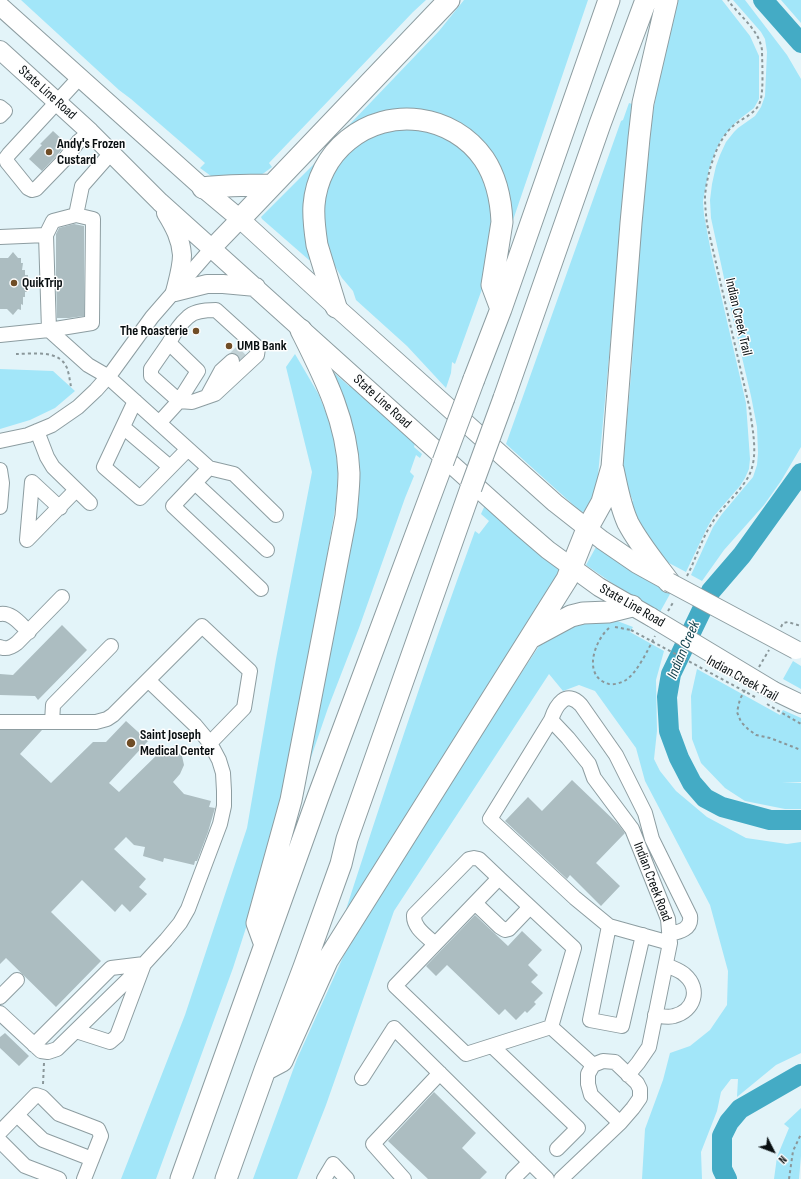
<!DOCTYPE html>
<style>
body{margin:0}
#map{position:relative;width:801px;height:1179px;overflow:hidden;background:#e3f4f9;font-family:"Sofia Sans Condensed",sans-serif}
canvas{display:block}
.north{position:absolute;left:753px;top:1131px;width:40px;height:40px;-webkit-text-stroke:3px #fefefe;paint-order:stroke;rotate:132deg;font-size:11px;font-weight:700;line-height:16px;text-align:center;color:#090f11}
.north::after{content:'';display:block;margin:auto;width:14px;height:18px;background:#090f11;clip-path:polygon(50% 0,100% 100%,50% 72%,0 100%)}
</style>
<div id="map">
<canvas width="801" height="1179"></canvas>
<div class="north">N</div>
</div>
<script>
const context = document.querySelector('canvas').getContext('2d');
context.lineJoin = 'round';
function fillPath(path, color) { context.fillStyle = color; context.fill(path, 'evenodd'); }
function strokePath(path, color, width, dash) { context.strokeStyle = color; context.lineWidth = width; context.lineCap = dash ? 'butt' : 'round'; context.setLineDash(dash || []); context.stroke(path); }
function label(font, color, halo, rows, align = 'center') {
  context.font = font + ' "Sofia Sans Condensed",sans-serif'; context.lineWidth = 3; context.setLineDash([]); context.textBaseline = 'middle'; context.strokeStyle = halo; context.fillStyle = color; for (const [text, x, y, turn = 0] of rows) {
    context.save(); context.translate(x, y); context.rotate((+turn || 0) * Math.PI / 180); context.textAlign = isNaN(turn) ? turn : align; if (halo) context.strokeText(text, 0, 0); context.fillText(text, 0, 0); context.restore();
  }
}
const green = new Path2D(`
 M21,0H426L413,12L269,163L272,167L264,173L255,178L222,180L211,176L200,168L205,163L131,99L119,90Z
 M464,0H588L511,226L505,205L452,124L353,127L350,124L439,31Z
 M678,0H722L750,36L759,56V99L754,108L737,121L722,138L715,152L709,169L703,201L704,215L711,252L746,403L750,459L749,469L745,478L740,486L713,517L706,530L686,572L667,562L654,550L628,503L633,501L626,485L623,467L632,363L636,278L652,118L661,67L669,34Z
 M733,0H745L787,55L801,79V447L781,481L764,505L724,550L702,581L691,575L713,527L722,514L753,477L757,465L758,453L757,427L751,396L731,310L711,218L710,200L712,184L716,166L720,155L726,142L734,132L738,128L755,116L761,107L765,96L767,52L765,39L761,32Z
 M781,0H801V23Z
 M629,103L635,105L626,175L597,486C595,495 592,506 583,512L580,511L506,444L621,121L623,120Z
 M406,126L450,138L475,161L488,188L494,222L486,278L455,364L452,362L451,373L446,388L407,346L356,300L353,291L342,278L332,261L322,226L324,191L338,161L364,138Z
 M316,162L319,166L315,258L309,260L262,219L261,217Z
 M295,354L319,395L333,431L338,470L336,503L318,610L275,838L233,968L156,1179H121L185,1015L247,828L276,659L312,472L286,367Z
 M0,369L53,371L75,391L55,408L30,420L0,429Z
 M332,371L349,386L350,385L415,443L414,447L422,454L420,458L416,455L410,472L414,476L405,498L359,628L328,708L304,778L349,526Z
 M485,505L558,569L560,572L340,928C383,795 427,662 475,531L479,534L489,521L481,514Z
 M596,547L626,567L670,594L660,612L625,592L586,565Z
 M612,619L633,627L630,632L664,651L656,680L657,731L654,759L660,771L676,791L707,817L746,838L787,844L801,842V1053L776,1065L737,1097L738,1079H731L721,1092L717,1111L701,1152L702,1179H642L645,1129L663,1080L670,1053L690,1046L710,1030L727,1005L728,971L710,905L645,781L636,748L595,691L579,685L563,691L549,674L394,911L326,1105L297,1179H253L297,1059L344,955L441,794L541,643L567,623Z
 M793,661L801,666V689L783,679Z
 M697,669L780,715L783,710L801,718V782L782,783H801V809H785L745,801L725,788L701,763L692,739L691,696Z
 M801,1108V1156L799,1179H774L777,1157L789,1128L784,1124Z`);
const river = new Path2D(`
 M763,0L801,43
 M801,473L742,555L711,591L671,674L667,697L669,731L679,758L692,783L705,798L722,807L770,820H801
 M727,1179L722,1169V1136L729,1122L740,1109L801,1074`);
const building = new Path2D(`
 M53,131L64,141L63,143L65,145L59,153L42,171L29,159L42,145L40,144Z
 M74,224L84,226V316L69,318H57L56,274V234L59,228Z
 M13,252L18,258H21V263H23L22,270H25V275H28L27,292H25V297H23V305L21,304V310L18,309L13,315L7,309H0V258H8Z
 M62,625L87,650L38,700L35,696L0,695V674L13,675Z
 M126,721L148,741L109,783L119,792L162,750L166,749H172L179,753L182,756L184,765L180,774L173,782L184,794L211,801L209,807L215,808L208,832L197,861H195L194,865L164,858L163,862L143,856L145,847L134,845L126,837L114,849L146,879L139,887L147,894L130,912L122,904L115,912L82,880L51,912L101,961L56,1007L6,958L0,964V730H42L20,754L51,783L93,742H106Z
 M572,780L618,824L625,833L596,863L620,886L601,906L570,875L567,879L505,821L528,797L542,811Z
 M475,915L508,946L522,931L542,950L528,965L538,975L531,982L543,993L534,1002L536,1004L527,1013L525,1011L516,1020L505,1009L499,1015L447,965L436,976L426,966Z
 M5,1033L29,1056L19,1066L0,1048V1037Z
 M434,1092L476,1133L462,1148L487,1172L480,1179H428L388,1141Z`);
const minorTunnel = new Path2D(`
 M232,361L244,349`);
const path = new Path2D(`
 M16,354C33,354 59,349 67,368C69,374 70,381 71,387
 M687,576C696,559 701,540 712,523C721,508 735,497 745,482C760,462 753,434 750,410L707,224C706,215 705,206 705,196C707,174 716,141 733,126C742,118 756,114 760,102C764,91 762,63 762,50C759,29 739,16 728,0
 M668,611L674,601
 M615,627L631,630
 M781,627L783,623L788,622L801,626
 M609,628C594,641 582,677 609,684C614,685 621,683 626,680C637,673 649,648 655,636
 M759,667L769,650
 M745,690L740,699L737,712L741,722L748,729L756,735L770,738L801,750
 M772,707L801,724
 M43,1084L44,1063
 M789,1179L793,1151L801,1134`);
const minor = new Path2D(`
 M80,77L9,154L6,158L7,162L28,188L32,190L36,189L65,159L78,142L90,132
 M0,107L5,111L0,116
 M76,215L53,221L46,235L49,330L92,323L93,219L76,215L82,186L111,153
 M0,237L46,235
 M0,335L49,330L88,365L107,376L209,468L173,506L261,589
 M208,395L221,371L232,361
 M135,401L104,467L140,498L188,449
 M159,423L179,401L198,371L169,343L151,369V376L179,401L192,402L215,394L257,355L258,348L216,310C208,310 194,311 188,317C181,323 173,335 169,343
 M123,427L170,467
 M37,431L47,457L53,467L90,503
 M0,441L28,435L52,425L78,407L96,390L112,372L152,317L212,248
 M209,468L234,474L276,515
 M0,470L2,483L0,507
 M195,483L267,550
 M60,508L32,482L27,540L76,490
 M0,614C12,612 20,624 29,632
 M0,647C7,650 12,647 17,643L62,597
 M551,720L568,738L589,764L594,778L632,829L668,919L670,943L649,1047L638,1063L628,1075
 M0,722H96L107,719L113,715L202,626L250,671L244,708L210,743
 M52,722L53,705L111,646
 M475,903L500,927L505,930L509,929L530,907
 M609,926L590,1020L622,1026L643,935
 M669,934C680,932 692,929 690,916L652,839L645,813L616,755L581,705C566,689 556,705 551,720L490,819L575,898L609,926L670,943
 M435,944C427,936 413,928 414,915L469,859L474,858L479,859L499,878
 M0,997L17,980
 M0,1013L41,1051L48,1052L57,1049L144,964L166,940L180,923L188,909L220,824L224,806V791L223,773L219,760L210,743L195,725L148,680
 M655,1015C661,1016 668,1018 674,1016C694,1011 701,989 685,975C680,970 672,968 666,965
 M551,1027L574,948L499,878L395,986L466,1054L551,1027L593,1065
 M34,1045L111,968L144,964L117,1036L110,1042L76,1031
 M492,1046L578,1128L557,1149
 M362,1078L394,1028L547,1179
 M17,1115L43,1140L92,1159
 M0,1132L36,1095L42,1097L59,1114L98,1129L101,1136L84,1179
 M0,1141L25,1166L59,1179
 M324,1179L333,1164L347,1179
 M404,1179L373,1144L440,1073
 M513,1179L530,1162
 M561,1179L620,1123L633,1108L640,1098V1089L637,1083L615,1062L603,1061L593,1065L588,1074V1084L591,1095L620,1123`);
const major = new Path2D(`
 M0,6L203,188L240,219L336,307L555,503L602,540L637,564L666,580
 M0,50L90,132L160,202L519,525L548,550L599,587L651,617
 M166,213C174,226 181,239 182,255C182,267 178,280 175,292L207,284H223L256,287
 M212,248L240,219
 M774,691L801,704`);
const highway = new Path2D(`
 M203,188C226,185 249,185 272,185
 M240,219L449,0
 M336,307L317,245C315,232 313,218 314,205C316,180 328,156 348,140C389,106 453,114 484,159C496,177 501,200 502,222L492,285L501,309
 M474,379L501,309L609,0
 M504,398L600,124L646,0
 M613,469C617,487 620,506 628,523C639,544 655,563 669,582
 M532,637L571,616L583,613L608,612L632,606
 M265,945L257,923L291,800L346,516C347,502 349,488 349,473C347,420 324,376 301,330
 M265,1070L282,1061L327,961L567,579L587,529L602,502L612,467L631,223L639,138L643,103L667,0
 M181,1179L318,797L443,462
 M226,1179L265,1070L304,967L341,864L347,839L471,488`);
const pathBridge = new Path2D(`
 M631,630L755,697
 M767,704L772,707`);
const majorBridge = new Path2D(`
 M669,582L796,650
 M651,617L774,691`);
const highwayBridge = new Path2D(`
 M443,462L474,379
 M471,488L504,398`);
const markers = [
 [49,152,4,"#704d26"],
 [14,283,4,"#704d26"],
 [196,331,4,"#704d26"],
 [229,346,4,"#704d26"],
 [131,743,5,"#704d26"]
];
const streetNames = [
 ["State Line Road",47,93,42],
 ["Indian Creek Trail",738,317,77],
 ["State Line Road",382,402,42],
 ["State Line Road",632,606,30],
 ["Indian Creek Trail",742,679,29],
 ["Indian Creek Road",652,882,69]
];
const poiNames = [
 ["Andy's Frozen",57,144],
 ["Custard",57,160],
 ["QuikTrip",22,283],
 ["The Roasterie",188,331,"right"],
 ["UMB Bank",237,346],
 ["Saint Joseph",140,735],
 ["Medical Center",140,751]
];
const waterNames = [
 ["Indian Creek",684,650,-67]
];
fillPath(green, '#a2e6f9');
strokePath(river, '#44abc5', 20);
fillPath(building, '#acbdc1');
strokePath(minorTunnel, '#c2d2d6', 14, [14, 7]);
strokePath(minor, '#8d9da1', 16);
strokePath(major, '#8d9da1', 20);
strokePath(highway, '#8d9da1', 23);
strokePath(path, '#8a979a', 2, [3, 3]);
strokePath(minor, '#fff', 14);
strokePath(major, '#fff', 18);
strokePath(highway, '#fff', 21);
strokePath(majorBridge, '#8d9da1', 20, []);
strokePath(highwayBridge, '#8d9da1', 23, []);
strokePath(pathBridge, '#8a979a', 2, [3, 3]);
strokePath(majorBridge, '#fff', 18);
strokePath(highwayBridge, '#fff', 21);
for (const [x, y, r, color] of markers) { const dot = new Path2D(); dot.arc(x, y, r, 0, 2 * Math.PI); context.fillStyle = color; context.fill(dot); strokePath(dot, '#fefefe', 1.5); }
label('14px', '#090f11', '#fefefe', streetNames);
label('bold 14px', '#090f11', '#fefefe', poiNames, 'left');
label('italic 15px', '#15434e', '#fefefe', waterNames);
</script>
